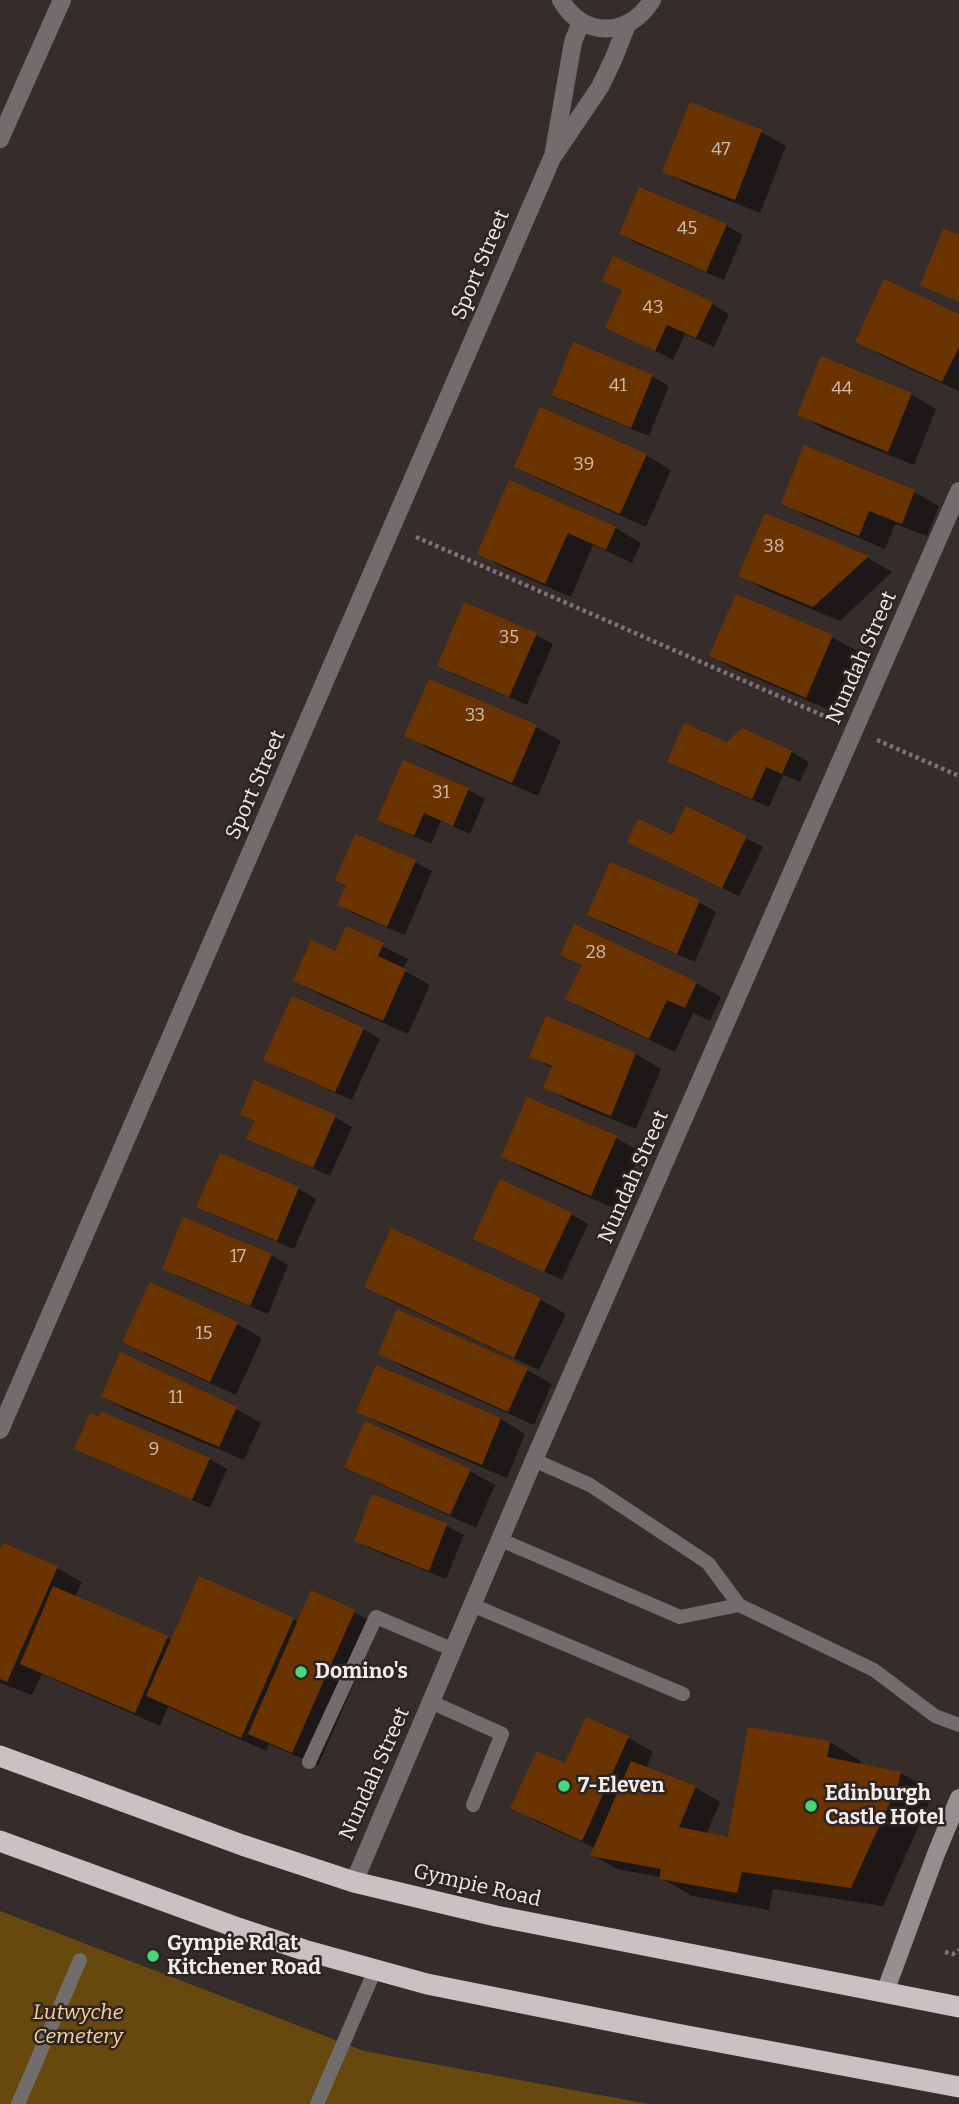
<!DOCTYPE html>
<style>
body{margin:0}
canvas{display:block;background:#352d2c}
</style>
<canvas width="959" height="2104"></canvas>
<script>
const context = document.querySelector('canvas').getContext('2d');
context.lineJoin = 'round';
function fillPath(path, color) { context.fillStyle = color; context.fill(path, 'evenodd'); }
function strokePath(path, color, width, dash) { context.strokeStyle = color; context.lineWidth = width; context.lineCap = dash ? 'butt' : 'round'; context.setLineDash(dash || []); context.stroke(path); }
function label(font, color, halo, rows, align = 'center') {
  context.font = font + ' Bitter,serif'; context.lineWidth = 5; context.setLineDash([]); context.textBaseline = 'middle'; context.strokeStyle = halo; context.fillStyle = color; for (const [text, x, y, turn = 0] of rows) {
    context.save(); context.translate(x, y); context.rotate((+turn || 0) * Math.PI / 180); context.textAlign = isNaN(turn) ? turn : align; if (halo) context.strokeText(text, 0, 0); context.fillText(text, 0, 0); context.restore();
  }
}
const green = new Path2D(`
 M0,1911L364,2051L648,2104H0Z`);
const shadow = new Path2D(`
 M761,132L786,146L760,213L689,185L664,171Z
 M726,225L743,235L724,280L638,244L621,234Z
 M604,280L712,304L729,314L714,347L685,334L673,360L607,327L624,291Z
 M959,316V391L882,356L857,341Z
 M652,376L669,386L649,436L571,404L554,395Z
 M911,394L936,409L914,465L824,429L799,414Z
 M646,455L671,470L646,527L541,480L516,466Z
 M510,482L616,528L641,543L632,563L593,545L571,597L504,568L479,553Z
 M914,492L939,506L927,536L895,524L885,549L808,517L783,503Z
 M766,515L868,558L892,572L840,621L765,590L740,575Z
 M536,635L553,644L527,705L456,675L439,665Z
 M832,637L857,651L832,711L736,670L711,656Z
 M536,727L561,741L538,796L431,750L406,735Z
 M742,730L792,752L809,762L800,782L783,775L769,807L686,771L669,761L728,744Z
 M468,790L485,799L470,834L441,821L431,844L396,829L379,820Z
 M673,837L746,838L763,847L739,896L646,851Z
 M415,862L432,871L405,935L356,915L339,905L348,885Z
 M611,864L699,902L716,912L695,962L607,925L590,915Z
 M347,928L408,959L403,970L430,985L408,1034L320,995L295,980L336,953Z
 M562,954L696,983L721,997L710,1021L693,1013L675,1052L592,1013L567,999L583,966Z
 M547,1018L636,1054L661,1069L636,1129L570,1102L545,1087L553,1069L532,1056Z
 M363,1029L380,1039L352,1100L282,1069L265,1059Z
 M242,1114L335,1117L352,1127L330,1176L266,1148L249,1138L256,1122Z
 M616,1138L641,1152L616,1209L528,1171L503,1156Z
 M221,1155L299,1189L316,1199L294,1249L216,1216L199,1206Z
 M571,1214L588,1224L562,1280L492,1248Z
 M392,1230L541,1300L566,1314L539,1370L391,1301L366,1287Z
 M271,1255L288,1265L268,1314L181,1278L164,1268Z
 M151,1284L237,1324L262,1338L236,1395L150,1356L125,1341Z
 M380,1353L527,1370L552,1384L534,1425L405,1368Z
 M121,1355L236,1409L261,1423L244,1460L128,1411L103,1397Z
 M377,1367L501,1419L525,1434L507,1478L383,1425L358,1411Z
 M103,1414L210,1459L227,1469L210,1508L94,1458L77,1448Z
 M346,1466L470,1471L495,1485L476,1528L371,1480Z
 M373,1496L447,1526L464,1535L446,1579L373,1550L356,1540Z
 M0,1553L57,1568L82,1582L75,1597L172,1640L293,1619L299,1623L354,1612L379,1626L318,1766L269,1744L266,1751L168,1707L160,1726L42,1674L32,1695L0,1683Z
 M587,1719L629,1738L653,1752L646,1769L695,1787L720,1802L706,1835L730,1839L830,1742L861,1761L860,1765L901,1773L932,1791L929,1803L883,1906L773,1889L769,1910L692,1896L659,1877L617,1869L592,1855L595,1848L538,1822L513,1808L565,1765Z`);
const building = new Path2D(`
 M690,102L762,130L735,200L662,172Z
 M639,187L727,224L706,272L619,234Z
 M943,229L959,235V302L920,285Z
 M613,256L713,302L696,338L667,325L655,351L605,328L622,290L602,281Z
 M884,279L959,314V347L942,382L855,342Z
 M573,342L653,375L631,428L552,395Z
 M821,356L912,393L888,452L797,415Z
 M540,407L647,454L620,514L514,467Z
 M804,445L915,490L902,524L869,511L859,536L781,504Z
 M509,480L616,527L606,550L568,533L545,584L477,554Z
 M765,513L869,556L813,607L738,576Z
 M736,594L833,635L806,698L709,656Z
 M464,602L537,633L509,697L437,666Z
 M429,679L537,725L512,783L404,736Z
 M684,723L727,742L742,728L792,751L782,774L766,767L752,799L667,762Z
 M403,760L469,788L453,826L424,813L414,836L377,820Z
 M686,806L747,836L722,888L627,842L638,819L672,835Z
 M355,834L416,860L387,927L337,905L346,885L335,880Z
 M610,862L700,900L677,954L587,915Z
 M574,924L697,982L685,1008L667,1000L649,1039L565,999L582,965L560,955Z
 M346,926L384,943L378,956L406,969L383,1021L293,981L311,940L335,951Z
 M292,996L364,1028L335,1092L263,1060Z
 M546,1016L636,1053L611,1116L543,1088L552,1066L529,1057Z
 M254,1080L336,1115L313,1168L246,1139L255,1121L240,1115Z
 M527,1097L617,1136L591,1196L501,1157Z
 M220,1153L299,1187L277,1241L196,1207Z
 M500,1179L572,1213L544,1272L473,1239Z
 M183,1217L272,1254L250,1306L162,1269Z
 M391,1228L541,1298L514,1358L364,1287Z
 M150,1282L238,1322L210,1382L122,1342Z
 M397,1309L528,1368L508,1412L378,1354Z
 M120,1352L237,1407L219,1447L101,1397Z
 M376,1365L501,1418L482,1465L356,1412Z
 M102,1412L210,1458L192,1500L74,1449L90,1413L99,1417Z
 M365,1421L471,1469L450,1515L344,1467Z
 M372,1494L447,1524L429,1571L354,1541Z
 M3,1543L58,1566L7,1682L0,1679V1549Z
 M199,1576L294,1618L241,1738L146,1696Z
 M53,1586L168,1636L135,1713L20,1664Z
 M311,1590L355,1610L292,1753L248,1734Z
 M586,1717L629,1736L582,1841L510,1808L537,1751L565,1763Z
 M748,1727L830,1741L827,1757L901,1772L898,1785L851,1888L742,1872L737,1893L659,1879L661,1869L590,1856L631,1761L696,1786L679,1827L728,1837Z`);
const path = new Path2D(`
 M416,537L831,719
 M877,740L959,776
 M945,1952L953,1954L959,1950`);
const lane = new Path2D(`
 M534,1460L590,1485L708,1563L739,1605
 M501,1540L680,1617L739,1605L874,1670L935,1716L959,1725
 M472,1605L683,1694
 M431,1702L502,1734L473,1805
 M309,1762L376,1617L454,1650
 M18,2104L80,1960
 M317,2104L375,1970`);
const street = new Path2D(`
 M561,0C583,39 630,37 652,0
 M0,139L62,0
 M554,151L573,42L581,22
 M0,1430L552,158L600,87L613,60L627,25
 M354,1882L534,1460L959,491`);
const secondary = new Path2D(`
 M885,1992L936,1854L959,1798`);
const highway = new Path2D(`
 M0,1756L242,1845L354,1882L496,1916L959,2007
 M0,1841L238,1928L304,1950L427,1984L666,2032L959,2087`);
const markers = [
 [301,1672,7,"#46d779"],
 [564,1786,7,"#46d779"],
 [811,1806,7,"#46d779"],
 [153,1956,7,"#46d779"]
];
const numberNames = [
 ["47",721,150],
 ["45",687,229],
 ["43",653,308],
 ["41",618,386],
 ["44",842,389],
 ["39",584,465],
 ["38",774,547],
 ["35",509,638],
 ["33",475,716],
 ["31",441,793],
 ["28",596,953],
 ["17",238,1257],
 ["15",204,1334],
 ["11",176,1398],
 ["9",154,1450]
];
const streetNames = [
 ["Sport Street",481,265,-67],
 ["Nundah Street",862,658,-66],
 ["Sport Street",256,785,-66],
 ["Nundah Street",634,1177,-66],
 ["Nundah Street",375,1774,-66],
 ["Gympie Road",477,1886,13]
];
const poiNames = [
 ["Domino's",315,1672],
 ["7-Eleven",578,1786],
 ["Edinburgh",825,1794],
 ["Castle Hotel",825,1818],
 ["Gympie Rd at",167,1944],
 ["Kitchener Road",167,1968]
];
const parkNames = [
 ["Lutwyche",78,2013],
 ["Cemetery",78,2037]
];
fillPath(green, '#68490d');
fillPath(shadow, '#0007');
fillPath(building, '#6a3300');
strokePath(path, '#7c7574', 4.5, [3.5, 3.5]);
strokePath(lane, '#716d6d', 14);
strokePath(street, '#716d6d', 18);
strokePath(secondary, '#958f90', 18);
strokePath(highway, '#cbc1c2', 21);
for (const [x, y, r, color] of markers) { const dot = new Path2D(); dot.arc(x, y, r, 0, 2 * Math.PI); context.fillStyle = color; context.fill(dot); strokePath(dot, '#2b2422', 2.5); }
label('18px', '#cfbeb0', null, numberNames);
label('21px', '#f1ecea', '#2b2422', streetNames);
label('bold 21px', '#f1ecea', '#2b2422', poiNames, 'left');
label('italic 21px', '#fcd496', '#2b2422', parkNames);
</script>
